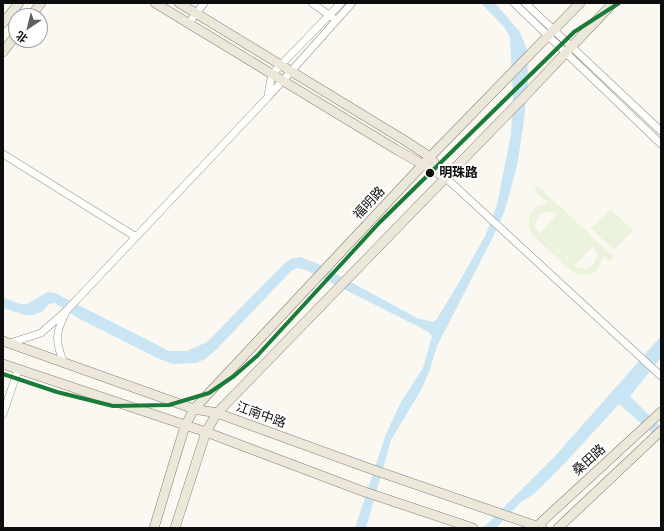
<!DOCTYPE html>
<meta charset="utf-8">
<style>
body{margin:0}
#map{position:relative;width:664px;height:531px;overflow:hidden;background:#faf8f1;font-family:"Playfair Display","Noto Sans SC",serif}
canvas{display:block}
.frame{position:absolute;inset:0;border:4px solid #0d0d0d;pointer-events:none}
.north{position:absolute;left:8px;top:8px;width:40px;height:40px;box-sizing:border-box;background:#fff;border:1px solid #9e9e9e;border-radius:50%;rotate:215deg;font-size:11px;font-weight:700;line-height:16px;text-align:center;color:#0d0d0d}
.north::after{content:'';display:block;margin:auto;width:14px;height:18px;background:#605f5d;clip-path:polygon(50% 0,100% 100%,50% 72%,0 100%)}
</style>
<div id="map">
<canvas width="664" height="531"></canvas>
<div class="frame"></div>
<div class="north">北</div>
</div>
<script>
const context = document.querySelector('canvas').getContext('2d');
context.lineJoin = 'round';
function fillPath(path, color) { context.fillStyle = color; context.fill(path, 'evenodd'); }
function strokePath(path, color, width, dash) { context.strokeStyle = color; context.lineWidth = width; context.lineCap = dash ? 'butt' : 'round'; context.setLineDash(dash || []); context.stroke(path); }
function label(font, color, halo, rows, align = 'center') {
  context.font = font + ' "Playfair Display","Noto Sans SC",serif'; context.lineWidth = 4; context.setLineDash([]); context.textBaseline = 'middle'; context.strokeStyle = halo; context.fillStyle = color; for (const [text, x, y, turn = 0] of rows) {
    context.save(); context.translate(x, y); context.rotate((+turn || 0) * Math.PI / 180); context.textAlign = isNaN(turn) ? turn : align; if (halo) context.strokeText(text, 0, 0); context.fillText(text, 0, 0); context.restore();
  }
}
const pitch = new Path2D(`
 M538,186L614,257L610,262L603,256C600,271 589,280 574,273L533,236L529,229V215L536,207L548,203L534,190ZM548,211L556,213L595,249L597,255L594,264L584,269L577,268L538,232L535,227L536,220L540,214Z
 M610,209L633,230L614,250L591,229Z
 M557,214L592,247L575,265L540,233Z`);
const water = new Path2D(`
 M481,3H495L520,32L527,50L528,81L523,128L517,166L505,210L493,237L437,346L429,372L421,390L391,440L366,528H355L386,434L401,402L423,368L432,336L427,331L306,270L297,268L291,271L217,349L205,359L196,363L173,364L157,358L78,318L55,303L49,304L43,311L33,315H25L3,308V297C31,310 24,304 48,292L55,293L169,351H187L207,342L284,264L291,259L300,257L316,263L417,318L433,322L437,319L465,272L486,234L497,205L511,134L513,97L510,37L504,27Z
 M661,336V358L630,396L661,427V441L619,404L566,462L534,494L521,502L496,528H483L557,454Z`);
const minor = new Path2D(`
 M312,3L333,18
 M514,3L661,144
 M525,3L661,131
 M189,23L204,3
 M268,95L272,74L341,3
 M3,154L136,237
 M445,177L661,376
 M67,310L268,97L352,3
 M10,343L41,333L67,310C56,331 54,340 64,363
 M3,414L18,370`);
const major = new Path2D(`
 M155,3L397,150L445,177
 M179,3L404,140L430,157L443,174
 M31,16L41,3
 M3,23L19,3
 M3,52L16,35
 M3,341L194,409L217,413L368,468L542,528
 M3,364L206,432L362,491L473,528
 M154,528L185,426L194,409L430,157L580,3
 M175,528L206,432L217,413L522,99L613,3
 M535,528L661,412
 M558,528L661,431`);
const metro1 = new Path2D(`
 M3,374L57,392L113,406L169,405L209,393L234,376L257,356L379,223L574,32L619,3`);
const markers = [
 [430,173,5,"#0d0d0d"]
];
const stopNames = [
 ["明珠路",439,173]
];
const streetNames = [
 ["福明路",369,203,-47],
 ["江南中路",261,415,20],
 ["桑田路",589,460,-42]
];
fillPath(pitch, '#ecf3dc');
fillPath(water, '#c9e4f3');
strokePath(minor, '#949390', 8);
strokePath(major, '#81807d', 10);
strokePath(minor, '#fefefd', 7);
strokePath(major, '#ece7d9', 9);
strokePath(metro1, '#197c39', 4);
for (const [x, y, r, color] of markers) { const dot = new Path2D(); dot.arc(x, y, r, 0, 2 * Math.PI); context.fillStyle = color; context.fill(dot); strokePath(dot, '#fff', 1.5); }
label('bold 13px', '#0d0d0d', '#fff', stopNames, 'left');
label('13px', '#0d0d0d', '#fff', streetNames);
</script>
